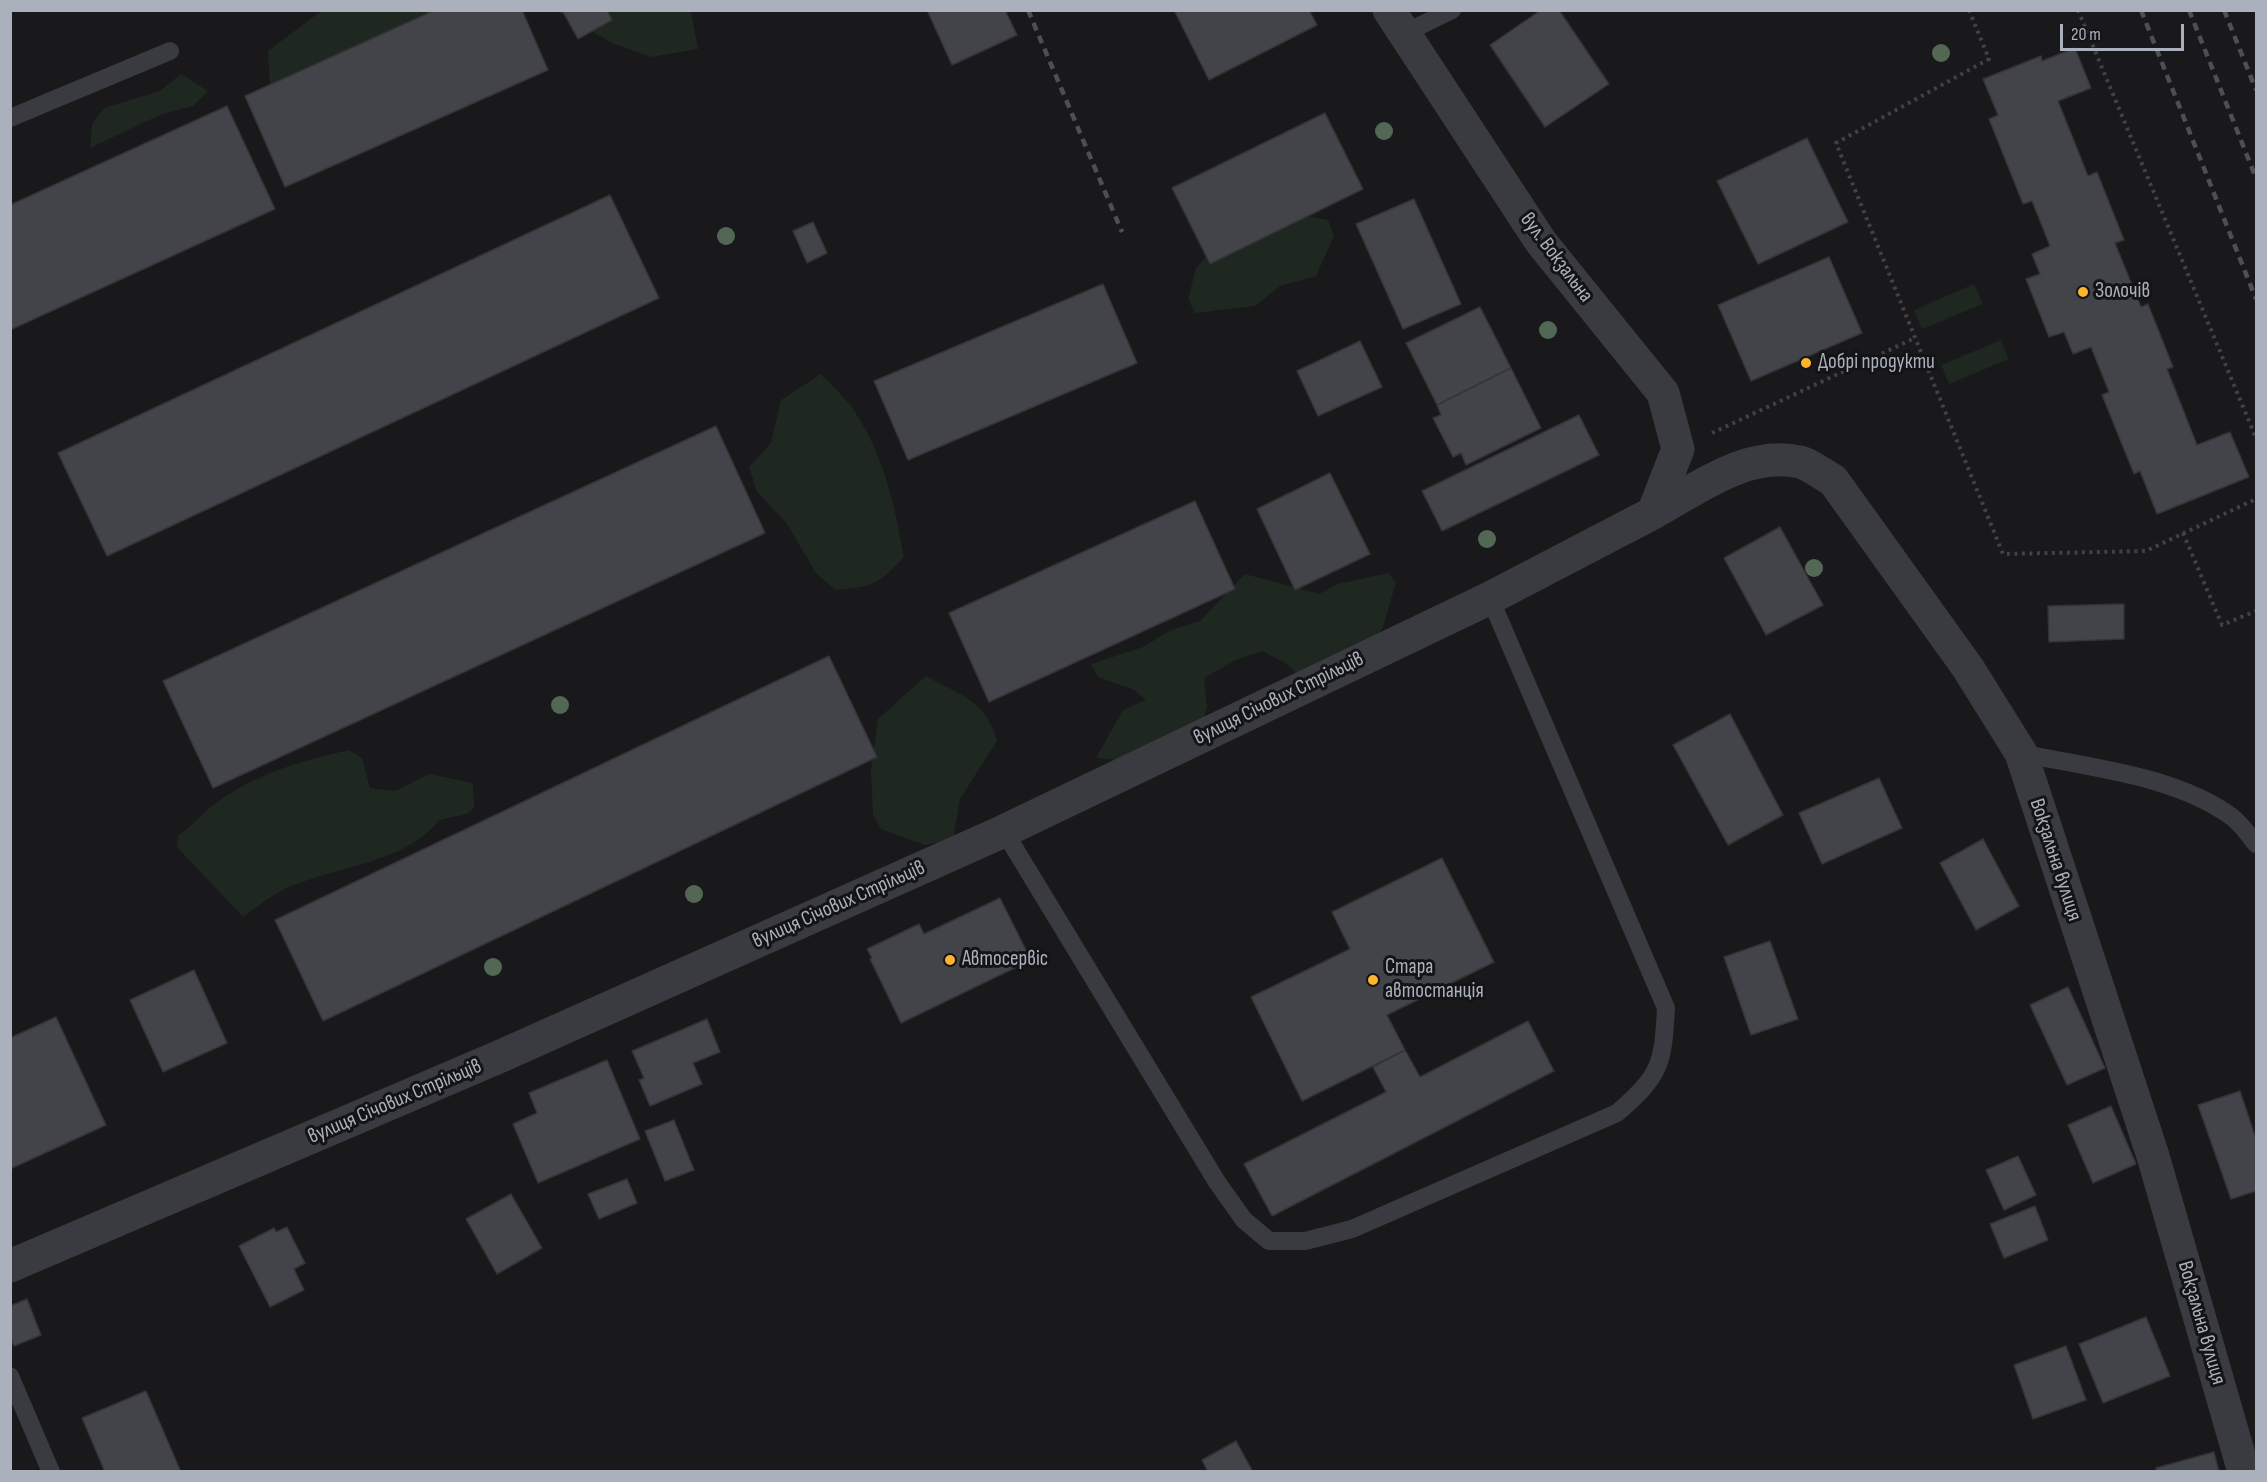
<!DOCTYPE html>
<meta charset="utf-8">
<style>
body{margin:0}
#map{position:relative;width:2267px;height:1482px;overflow:hidden;background:#19191c;font-family:"Sofia Sans Condensed",sans-serif}
canvas{display:block}
.frame{position:absolute;inset:0;border:12px solid #aab0bc;pointer-events:none}
.scale{position:absolute;left:2060px;top:24px;width:124px;height:27px;box-sizing:border-box;border:3px solid #aab0bc;border-top:0;padding-left:8px;font-size:18px;line-height:21px;white-space:nowrap;color:#aab0bc;-webkit-text-stroke:4px #141417;paint-order:stroke}
</style>
<div id="map">
<canvas width="2267" height="1482"></canvas>
<div class="frame"></div>
<div class="scale">20 m</div>
</div>
<script>
const context = document.querySelector('canvas').getContext('2d');
context.lineJoin = 'round';
function fillPath(path, color) { context.fillStyle = color; context.fill(path, 'evenodd'); }
function strokePath(path, color, width, dash) { context.strokeStyle = color; context.lineWidth = width; context.lineCap = dash ? 'butt' : 'round'; context.setLineDash(dash || []); context.stroke(path); }
function label(font, color, halo, rows, align = 'center') {
  context.font = font + ' "Sofia Sans Condensed",sans-serif'; context.lineWidth = 6; context.setLineDash([]); context.textBaseline = 'middle'; context.strokeStyle = halo; context.fillStyle = color; for (const [text, x, y, turn = 0] of rows) {
    context.save(); context.translate(x, y); context.rotate((+turn || 0) * Math.PI / 180); context.textAlign = isNaN(turn) ? turn : align; if (halo) context.strokeText(text, 0, 0); context.fillText(text, 0, 0); context.restore();
  }
}
const green = new Path2D(`
 M321,11H444L270,84L268,51Z
 M556,11H691L698,49L651,57L612,43Z
 M181,74L208,91L193,106L162,114L90,148L92,124L104,108L160,91Z
 M1293,213L1328,220L1334,236L1316,276L1280,286L1255,306L1195,313L1188,299L1196,268L1218,244Z
 M1974,284L1983,304L1922,329L1914,310Z
 M2001,340L2009,359L1949,384L1941,365Z
 M821,374C832,386 846,398 855,412C884,455 895,507 904,557C878,585 872,587 835,590L816,573L787,524L757,492L749,467L771,443L781,400Z
 M1388,573L1396,582L1383,627L1370,651L1303,679L1287,664L1262,651L1236,660L1204,678L1207,706L1203,723L1128,761L1096,758L1123,710L1146,700L1134,690L1098,677L1091,664L1143,647L1171,630L1200,621L1245,574L1319,594L1338,584Z
 M926,676C960,695 986,700 997,741L960,799L953,840L925,845L881,829L873,815L871,771L878,719Z
 M349,750L362,758L370,788L395,791L429,774L473,783L474,808L467,814L439,820C407,863 332,867 285,889C270,896 256,908 243,917L177,847L178,836C192,826 203,812 216,803C257,773 301,761 349,750Z`);
const building = new Path2D(`
 M435,10H522L548,70L285,187L245,96Z
 M562,10H607L612,20L578,39Z
 M927,10H1005L1017,35L952,65Z
 M1174,10H1309L1317,25L1209,80Z
 M1541,10H1559L1609,84L1545,127L1490,45Z
 M2075,48L2091,88L2058,101L2088,176L2097,172L2124,240L2115,243L2141,307L2148,304L2173,367L2167,369L2197,445L2230,432L2249,477L2157,514L2140,471L2134,474L2102,395L2109,392L2091,347L2073,354L2064,332L2049,337L2026,279L2040,274L2032,254L2050,246L2032,201L2023,204L1989,119L1998,115L1983,79L2041,56L2042,61Z
 M227,106L275,209L10,330V205Z
 M1325,113L1363,189L1210,264L1172,188Z
 M1807,138L1848,222L1758,264L1717,181Z
 M610,195L659,298L107,556L58,453Z
 M1414,199L1461,304L1403,329L1356,224Z
 M813,222L827,253L807,263L793,231Z
 M1829,257L1862,333L1751,381L1718,305Z
 M1103,284L1137,363L908,460L874,381Z
 M1480,307L1511,368L1437,405L1406,343Z
 M1360,341L1382,387L1318,416L1297,371Z
 M1511,368L1541,428L1466,465L1461,453L1453,457L1433,418L1441,415L1437,405Z
 M1579,415L1599,455L1442,531L1422,491Z
 M716,426L765,533L213,788L163,681Z
 M1330,473L1370,554L1295,590L1257,509Z
 M1195,501L1235,589L989,702L949,613Z
 M1780,527L1823,605L1766,635L1724,558Z
 M2124,604V639L2049,642L2048,606Z
 M829,656L877,757L323,1021L275,920Z
 M1730,714L1783,815L1728,845L1673,745Z
 M1879,778L1902,828L1822,864L1799,813Z
 M1983,839L2019,906L1976,930L1940,863Z
 M1442,858L1494,962L1387,1015L1405,1050L1302,1101L1251,997L1350,949L1332,912Z
 M1000,898L1031,960L901,1023L870,959L872,958L867,949L919,924L924,934Z
 M1770,941L1798,1019L1751,1035L1724,957Z
 M194,970L227,1043L163,1072L130,1000Z
 M2068,987L2105,1068L2067,1085L2030,1005Z
 M56,1017L106,1125L10,1169V1038Z
 M707,1019L720,1052L693,1063L702,1084L650,1106L639,1080L644,1078L632,1051Z
 M1528,1021L1554,1071L1272,1216L1244,1164L1386,1092L1373,1067L1405,1050L1420,1077Z
 M607,1060L640,1139L538,1183L513,1124L537,1113L529,1093Z
 M2240,1091L2256,1139V1191L2231,1199L2198,1105Z
 M2111,1106L2136,1164L2093,1183L2068,1125Z
 M674,1120L694,1170L665,1181L645,1131Z
 M2018,1156L2036,1195L2004,1210L1986,1170Z
 M627,1179L637,1203L599,1219L588,1194Z
 M511,1194L542,1248L497,1274L466,1219Z
 M2035,1206L2048,1240L2004,1258L1990,1224Z
 M287,1227L305,1263L294,1269L304,1290L270,1307L239,1246L274,1228L276,1232Z
 M27,1299L41,1335L14,1346L10,1338V1306Z
 M2146,1317L2170,1376L2103,1403L2079,1344Z
 M2066,1346L2086,1400L2033,1419L2014,1365Z
 M146,1391L181,1472H105L82,1418Z
 M1236,1441L1253,1472H1208L1202,1460Z
 M2214,1452L2219,1472H2156V1468Z`);
const path = new Path2D(`
 M1969,10L1989,59L1836,143L2003,554L2146,551L2256,499
 M2078,10L2256,438
 M1712,433L1915,338
 M2183,533L2222,625L2256,611`);
const service = new Path2D(`
 M1403,34L1452,10
 M10,118L170,51
 M2021,753C2089,768 2175,775 2232,817C2241,824 2249,835 2256,844
 M1004,831L1217,1182L1244,1220L1269,1241H1305L1352,1229L1617,1113C1661,1075 1663,1064 1666,1008L1490,598
 M10,1376L51,1472`);
const minor = new Path2D(`
 M1653,513C1697,489 1747,450 1800,462C1811,465 1823,475 1833,480L1968,668L2021,753L2153,1156L2244,1472`);
const tertiary = new Path2D(`
 M10,1266L501,1056L1004,831L1490,598L1653,513L1678,449L1663,393L1541,242L1389,10`);
const rail = new Path2D(`
 M1028,10L1122,232
 M2141,10L2256,299
 M2189,10L2256,178
 M2224,10L2256,90`);
const trees = [
 [1941,53],
 [1384,131],
 [726,236],
 [1548,330],
 [1487,539],
 [1814,568],
 [560,705],
 [694,894],
 [493,967]
];
const markers = [
 [2083,292,6,"#ffb42e"],
 [1806,363,6,"#ffb42e"],
 [950,960,6,"#ffb42e"],
 [1373,980,6,"#ffb42e"]
];
const streetNames = [
 ["вул. Вокзальна",1556,258,53],
 ["вулиця Січових Стрільців",1279,699,-26],
 ["Вокзальна вулиця",2055,860,72],
 ["вулиця Січових Стрільців",839,905,-24],
 ["вулиця Січових Стрільців",395,1102,-23],
 ["Вокзальна вулиця",2201,1323,74]
];
const poiNames = [
 ["Золочів",2095,292],
 ["Добрі продукти",1818,363],
 ["Автосервіс",962,960],
 ["Стара",1385,968],
 ["автостанція",1385,992]
];
fillPath(green, '#1e2720');
fillPath(building, '#434449');
strokePath(building, '#333338', 1.5);
strokePath(path, '#404248', 4, [3, 4.5]);
strokePath(service, '#3a3b41', 18);
strokePath(minor, '#3a3b41', 33);
strokePath(tertiary, '#3a3b41', 33);
strokePath(rail, '#4d4f56', 4.5, [8, 6]);
context.fillStyle = '#526854';
for (const [x, y] of trees) { context.beginPath(); context.arc(x, y, 9, 0, 2 * Math.PI); context.fill(); }
for (const [x, y, r, color] of markers) { const dot = new Path2D(); dot.arc(x, y, r, 0, 2 * Math.PI); context.fillStyle = color; context.fill(dot); strokePath(dot, '#141417', 2); }
label('21px', '#aab0bc', '#141417', streetNames);
label('21px', '#aab0bc', '#141417', poiNames, 'left');
</script>
